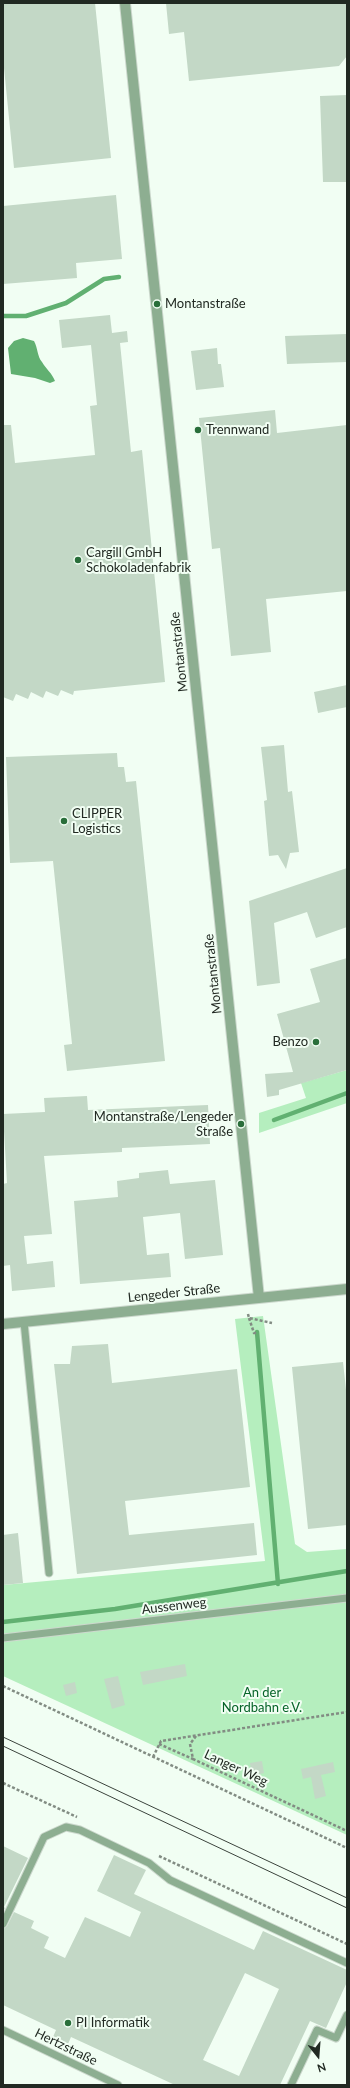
<!DOCTYPE html>
<meta charset="utf-8">
<style>
body{margin:0}
#map{position:relative;width:350px;height:2088px;overflow:hidden;background:#f1fef3;font-family:Lato,sans-serif}
canvas{display:block}
.frame{position:absolute;inset:0;border:4px solid #212922;pointer-events:none}
.north{position:absolute;left:298px;top:2036px;width:40px;height:40px;-webkit-text-stroke:3px #f1fef3;paint-order:stroke;rotate:163deg;font-size:11px;font-weight:700;line-height:16px;text-align:center;color:#212922}
.north::after{content:'';display:block;margin:auto;width:14px;height:18px;background:#212922;clip-path:polygon(50% 0,100% 100%,50% 72%,0 100%)}
</style>
<div id="map">
<canvas width="350" height="2088"></canvas>
<div class="frame"></div>
<div class="north">N</div>
</div>
<script>
const context = document.querySelector('canvas').getContext('2d');
context.lineJoin = 'round';
function fillPath(path, color) { context.fillStyle = color; context.fill(path, 'evenodd'); }
function strokePath(path, color, width, dash) { context.strokeStyle = color; context.lineWidth = width; context.lineCap = dash ? 'butt' : 'round'; context.setLineDash(dash || []); context.stroke(path); }
function label(font, color, halo, rows, align = 'center') {
  context.font = font + ' Lato,sans-serif'; context.lineWidth = 4; context.setLineDash([]); context.textBaseline = 'middle'; context.strokeStyle = halo; context.fillStyle = color; for (const [text, x, y, turn = 0] of rows) {
    context.save(); context.translate(x, y); context.rotate((+turn || 0) * Math.PI / 180); context.textAlign = isNaN(turn) ? turn : align; if (halo) context.strokeText(text, 0, 0); context.fillText(text, 0, 0); context.restore();
  }
}
const green = new Path2D(`
 M347,1070V1103L259,1133V1113L306,1098L301,1083Z
 M263,1316L295,1544L307,1552L347,1549V1835L3,1676V1585L265,1561L235,1319Z`);
const water = new Path2D(`
 M23,338L34,341C38,348 37,356 42,362C46,369 52,373 55,381L50,383L35,378L11,374L8,348L14,341Z`);
const stream = new Path2D(`
 M3,316H26L66,303L104,279L119,277
 M274,1120L347,1093
 M257,1332L278,1584
 M3,1622L115,1609L347,1571`);
const building = new Path2D(`
 M3,3H95L111,158L14,168L3,58Z
 M166,3H347V56L339,66L189,81L184,32L169,34Z
 M347,95V182H323L320,96Z
 M116,195L122,259L76,263L77,278L3,284V206Z
 M110,315L112,333L127,331L128,342L120,343L131,452L142,450L165,682L74,691L73,695L61,690L58,696L46,691L43,698L31,692L28,699L16,694L13,701L3,697V425H11L15,463L95,455L90,406L97,405L91,345L62,348L59,320Z
 M347,334V362L287,364L285,336Z
 M217,348L218,364H221L224,387L196,390L191,351Z
 M275,410L277,433L347,425V591L266,599L271,652L231,656L220,548L212,549L199,418Z
 M347,685V707L318,713L314,692Z
 M284,745L288,792L292,791L299,852L290,853L286,869L278,855L269,856L264,801L267,800L261,747Z
 M117,753L118,767H124L126,782L136,781L165,1061L67,1071L64,1045L72,1044L53,861L10,863L6,757Z
 M347,868V927L316,938L307,912L274,923L280,983L257,986L249,901Z
 M347,958V1070L279,1090V1095L267,1097L265,1074L293,1072L277,1014L320,1002L310,969Z
 M87,1096L88,1110L208,1105L210,1144L122,1148V1152L44,1156L52,1234L24,1236L27,1264L53,1261L55,1287L12,1291L10,1265L3,1266V1184L7,1183L3,1114L45,1112L44,1098Z
 M168,1170L170,1184L215,1180L223,1255L185,1259L180,1213L143,1217L147,1255L169,1253L171,1277L80,1284L74,1201L118,1197L117,1181L139,1178V1173Z
 M108,1344L112,1383L237,1369L250,1487L125,1501L129,1535L254,1523L257,1555L77,1574L54,1364H70L72,1346Z
 M343,1362L347,1399V1525L308,1529L292,1367Z
 M18,1533L23,1583L3,1585V1535Z
 M185,1664L187,1676L143,1685L140,1672Z
 M118,1676L125,1705L112,1709L104,1679Z
 M75,1682L77,1693L66,1696L63,1685Z
 M262,1761L264,1773L252,1776L250,1763Z
 M333,1762L335,1772L321,1775L326,1796L315,1799L311,1777L303,1779L301,1769Z
 M3,1846L28,1858L4,1907L5,1908L3,1912Z
 M114,1855L146,1870L134,1894L254,1950L263,1931L347,1970V1982L326,2028L310,2021L280,2085H175L71,2037L68,2044L53,2037L56,2030L3,2005V1929L7,1926L14,1912L34,1921L31,1928L49,1937L44,1948L65,1958L85,1917L130,1937L141,1912L97,1891ZM245,1973L279,1989L239,2076L203,2060Z`);
const path = new Path2D(`
 M248,1314L249,1318L272,1323
 M249,1318L254,1333H256
 M3,1686L347,1848
 M196,1736L190,1744L193,1759L347,1831
 M159,1744L193,1759
 M153,1757L161,1741L347,1712
 M3,1783L77,1817
 M159,1856L347,1944`);
const service = new Path2D(`
 M24,1322L49,1573
 M3,1638L347,1598
 M3,1924L44,1837L66,1827L80,1830L149,1863L170,1880L347,1963
 M3,2030L118,2085
 M291,2085L317,2030L336,2038L347,2015`);
const minor = new Path2D(`
 M125,3L259,1298
 M3,1324L347,1289`);
const tram = new Path2D(`
 M3,1737L347,1898
 M3,1746L347,1908`);
const markers = [
 [157,304,4,"#296e3a"],
 [198,430,4,"#296e3a"],
 [78,560,4,"#296e3a"],
 [64,821,4,"#296e3a"],
 [316,1042,4,"#296e3a"],
 [241,1124,4,"#296e3a"],
 [68,2023,4,"#296e3a"]
];
const poiNames = [
 ["Montanstraße",165,304],
 ["Trennwand",206,430],
 ["Cargill GmbH",86,553],
 ["Schokoladenfabrik",86,568],
 ["CLIPPER",72,814],
 ["Logistics",72,829],
 ["Benzo",308,1042,"right"],
 ["Montanstraße/Lengeder",233,1117,"right"],
 ["Straße",233,1132,"right"],
 ["PI Informatik",76,2023]
];
const streetNames = [
 ["Montanstraße",179,652,-96],
 ["Montanstraße",213,974,-96],
 ["Lengeder Straße",174,1293,-6],
 ["Aussenweg",174,1606,-7],
 ["Langer Weg",236,1768,25],
 ["Hertzstraße",66,2047,26]
];
const parkNames = [
 ["An der",262,1693],
 ["Nordbahn e.V.",262,1708]
];
fillPath(green, '#b5eebe');
fillPath(water, '#61b071');
strokePath(stream, '#61b071', 4.5);
fillPath(building, '#c3d8c6');
strokePath(service, '#ccd8cd', 9);
strokePath(minor, '#ccd8cd', 12);
strokePath(path, '#828c83', 2.5, [3, 2]);
strokePath(service, '#8dae91', 7);
strokePath(minor, '#8dae91', 10);
strokePath(tram, '#3b433c', 1);
for (const [x, y, r, color] of markers) { const dot = new Path2D(); dot.arc(x, y, r, 0, 2 * Math.PI); context.fillStyle = color; context.fill(dot); strokePath(dot, '#f1fef3', 1.5); }
label('13px', '#212922', '#f1fef3', poiNames, 'left');
label('13px', '#212922', '#f1fef3', streetNames);
label('13px', '#066328', '#f1fef3', parkNames);
</script>
